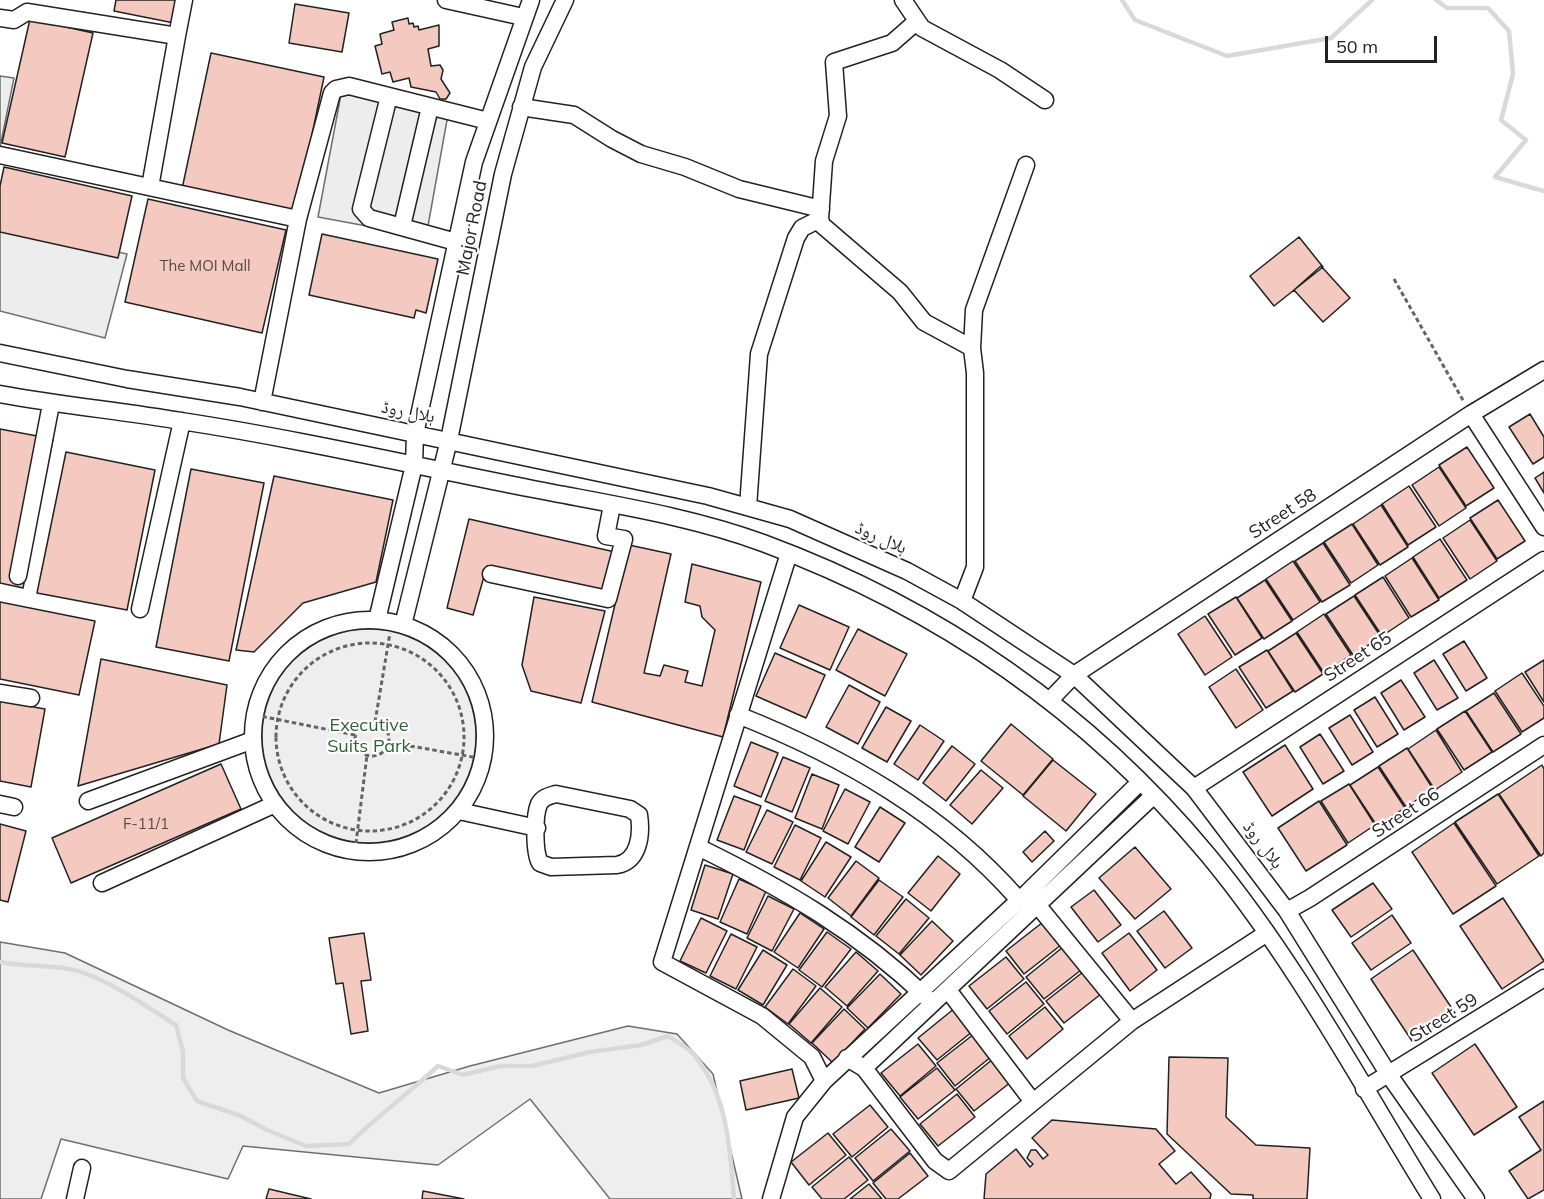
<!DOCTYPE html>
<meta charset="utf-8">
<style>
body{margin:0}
#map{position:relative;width:1544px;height:1199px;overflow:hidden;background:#fff;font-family:Mulish,sans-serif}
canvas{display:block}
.scale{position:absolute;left:1325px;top:36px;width:112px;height:27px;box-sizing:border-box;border:3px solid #222;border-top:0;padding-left:8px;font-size:18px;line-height:21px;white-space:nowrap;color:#222;-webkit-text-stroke:4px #fff;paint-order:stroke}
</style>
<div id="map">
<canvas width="1544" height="1199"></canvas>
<div class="scale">50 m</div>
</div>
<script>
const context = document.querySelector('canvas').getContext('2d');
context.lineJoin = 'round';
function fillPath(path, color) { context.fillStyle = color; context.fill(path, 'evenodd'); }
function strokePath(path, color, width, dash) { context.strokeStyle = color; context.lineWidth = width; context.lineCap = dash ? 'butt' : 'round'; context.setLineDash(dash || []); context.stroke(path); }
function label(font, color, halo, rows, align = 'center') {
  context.font = font + ' Mulish,"Noto Naskh Arabic",sans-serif'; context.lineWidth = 4.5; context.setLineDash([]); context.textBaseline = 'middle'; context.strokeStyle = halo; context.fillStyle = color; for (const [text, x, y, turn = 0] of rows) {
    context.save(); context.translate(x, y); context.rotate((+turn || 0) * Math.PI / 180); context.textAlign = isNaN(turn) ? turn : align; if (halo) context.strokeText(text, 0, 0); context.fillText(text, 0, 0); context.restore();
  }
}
const green = new Path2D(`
 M262 736a107 107 0 1 1 214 0a107 107 0 1 1-214 0Z
 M0,942L65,953L228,1030L379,1093L470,1066L628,1026L677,1034L713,1074L742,1199H610L530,1099L438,1165L243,1146L228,1179L61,1139L41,1199H0Z`);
const parking = new Path2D(`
 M0,76L14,78L0,147Z
 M342,89L449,109L426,237L318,217Z
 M0,227L127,254L105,338L0,311Z`);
const stream = new Path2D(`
 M1122,0L1135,20L1227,56L1331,38L1372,0
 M1436,0L1447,8H1488L1509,31L1513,74L1501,120L1526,140L1495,177L1544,191
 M0,962C29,968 59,963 87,974C118,986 147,1007 176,1025L183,1052V1078L197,1101L241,1116L267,1130L306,1146L349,1144C377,1116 409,1093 438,1066L463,1075L500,1066H532L590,1052L641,1045L668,1036C676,1042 688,1047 694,1055C728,1095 730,1149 734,1199`);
const building = new Path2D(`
 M116,0H179L174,23L114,11Z
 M295,4L349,13L342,52L289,43Z
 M408,18L409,24L413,23L414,27L418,26L419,30L439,25V46L428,49L431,66L440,65L443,70L441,79L450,93L446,99H440L436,92L411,87L409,78L393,82L390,72L382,74L375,46L382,44L380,34L394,30L392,22Z
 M30,19L93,33L65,157L2,143Z
 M211,53L324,77L296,212L182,189Z
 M4,167L132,196L118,258L0,232V186Z
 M148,199L286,230L262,333L125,302Z
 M322,234L438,259L426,313L416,310L414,318L309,295Z
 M1299,237L1323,267L1274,306L1250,276Z
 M1321,266L1350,298L1323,322L1294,290Z
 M1530,414L1544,437V457L1533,464L1509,427Z
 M0,429L53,439L23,588L0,583Z
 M1467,447L1494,488L1466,506L1439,465Z
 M66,452L155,470L127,610L37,593Z
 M1439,467L1466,508L1439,526L1412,485Z
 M191,469L264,483L229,661L156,647Z
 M1544,472V493L1535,478Z
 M274,476L393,500L376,582L303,603L254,652L236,650Z
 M1409,486L1436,527L1408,545L1382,504Z
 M1498,500L1525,541L1497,559L1470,518Z
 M1381,505L1408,547L1380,565L1353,524Z
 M469,519L615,552L605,591L487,566L473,615L447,608Z
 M1470,520L1497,561L1470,579L1443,538Z
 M1352,524L1378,565L1351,583L1324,542Z
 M1440,539L1467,580L1439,598L1413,557Z
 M1323,543L1350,585L1322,602L1295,561Z
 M629,545L671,554L644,673L660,676L664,665L688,671L685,682L702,686L715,630L702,617L700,606L685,602L692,564L761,582L723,737L592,702Z
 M1412,558L1439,600L1411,617L1385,576Z
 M1293,561L1320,602L1293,620L1266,579Z
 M1383,577L1409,618L1382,636L1355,595Z
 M1265,580L1292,621L1264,639L1237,598Z
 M1354,596L1381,637L1353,655L1326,614Z
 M534,597L605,611L581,703L531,691L522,665Z
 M1236,597L1262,638L1235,655L1208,614Z
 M0,602L95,621L79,695L0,679Z
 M799,605L849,627L830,670L780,648Z
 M1324,614L1351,655L1324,673L1297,632Z
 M1205,616L1232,657L1205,675L1178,634Z
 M858,629L907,654L885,696L836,670Z
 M1296,633L1323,674L1295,692L1268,651Z
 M1464,641L1487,678L1466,691L1443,654Z
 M1267,650L1293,691L1266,708L1239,667Z
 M775,653L825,675L806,718L756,696Z
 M101,659L227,685L219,744L78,786Z
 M1434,660L1458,698L1437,710L1414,673Z
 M1544,660V702L1525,672Z
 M1236,669L1263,710L1236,728L1209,687Z
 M1522,673L1544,706V718L1522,732L1495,691Z
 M1401,680L1425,717L1404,730L1381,693Z
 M849,685L880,702L858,744L826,727Z
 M1494,693L1521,734L1493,752L1466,711Z
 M1375,697L1398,734L1377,747L1354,710Z
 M0,701L45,709L31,787L0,781Z
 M886,707L911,721L887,762L862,748Z
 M1465,711L1492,752L1464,770L1437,729Z
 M1350,715L1373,752L1352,765L1329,728Z
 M1011,724L1053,759L1023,795L981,761Z
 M920,725L944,741L918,780L894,764Z
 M1436,730L1462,772L1435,790L1408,749Z
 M1320,734L1344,771L1323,784L1300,747Z
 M751,742L778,753L761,797L734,786Z
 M1285,745L1313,789L1272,816L1243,772Z
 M952,746L975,764L946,801L923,783Z
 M1407,748L1433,789L1406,807L1379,766Z
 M783,757L810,768L792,812L765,801Z
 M1053,760L1096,794L1066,831L1023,796Z
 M221,764L241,809L71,883L52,838Z
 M1542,765L1544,769V853L1541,856L1499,794Z
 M1378,767L1405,808L1377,826L1350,785Z
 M981,770L1003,788L972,824L950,805Z
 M812,774L839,785L822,829L795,818Z
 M1349,784L1375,825L1348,843L1321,801Z
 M845,789L870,802L848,844L823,831Z
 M1498,794L1539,856L1497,884L1455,822Z
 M734,796L761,806L744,850L717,840Z
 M1319,801L1347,845L1306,871L1278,828Z
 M880,807L905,823L879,862L855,847Z
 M767,810L793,822L772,864L746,852Z
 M1454,823L1496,886L1453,914L1412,852Z
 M0,824L26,831L8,902L0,900Z
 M795,825L821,838L800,880L774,867Z
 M1045,831L1054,841L1032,862L1023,852Z
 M826,842L851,857L825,897L801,881Z
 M1135,847L1171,889L1135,919L1099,878Z
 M938,856L960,874L931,911L908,893Z
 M856,861L879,878L851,916L828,898Z
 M705,865L733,874L718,919L691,910Z
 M739,879L766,891L747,934L720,922Z
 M879,880L903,897L874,935L851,917Z
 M1373,883L1392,909L1351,937L1332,910Z
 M1094,890L1121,925L1098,942L1071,907Z
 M768,896L794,909L772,951L747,938Z
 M1503,898L1544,961L1502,989L1460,926Z
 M906,899L929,918L899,954L876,936Z
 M1164,911L1192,948L1165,968L1137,931Z
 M800,913L824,929L798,968L774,952Z
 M1392,915L1411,943L1371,970L1352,943Z
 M701,918L727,931L706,973L680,961Z
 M932,921L953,941L921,975L900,955Z
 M1043,922L1061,945L1024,974L1006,951Z
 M827,932L851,949L822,987L799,970Z
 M364,933L371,980L361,981L368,1031L351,1034L343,983L336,984L329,938Z
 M1129,933L1157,970L1130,991L1102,953Z
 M731,934L757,947L736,989L710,976Z
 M1063,947L1081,970L1044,999L1026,977Z
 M763,950L787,965L763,1005L738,990Z
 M1413,950L1455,1013L1412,1041L1371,979Z
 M856,952L878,971L847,1006L825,987Z
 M1006,957L1024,979L987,1009L969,986Z
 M793,969L816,986L788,1024L765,1007Z
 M1083,972L1101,994L1064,1023L1046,1001Z
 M880,974L901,994L868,1028L847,1008Z
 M1026,982L1044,1004L1007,1034L989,1011Z
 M820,988L842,1007L811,1043L789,1024Z
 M1045,1007L1063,1029L1027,1059L1009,1036Z
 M955,1008L973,1031L937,1060L918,1038Z
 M844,1009L865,1029L833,1063L812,1043Z
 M974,1034L992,1056L955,1086L937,1063Z
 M918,1044L936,1066L900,1096L881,1073Z
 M1475,1044L1517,1107L1474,1135L1432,1073Z
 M1169,1057L1228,1058L1226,1117L1256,1145L1310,1148L1307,1199H1253V1195L1231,1194L1167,1134Z
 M993,1059L1011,1082L974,1111L956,1089Z
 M937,1068L955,1090L918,1119L900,1097Z
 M792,1069L799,1098L746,1110L740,1081Z
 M957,1094L975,1117L938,1146L920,1124Z
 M1544,1101V1190L1528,1199L1509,1171L1541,1150L1519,1117Z
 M870,1105L888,1127L852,1157L833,1134Z
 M1052,1120L1156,1129L1175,1151L1159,1164L1176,1184L1191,1172L1211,1194L1210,1199H984L986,1174L1016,1149L1030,1167L1033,1164L1027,1158L1031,1150H1036L1043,1159L1048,1155L1032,1138Z
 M891,1129L910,1151L873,1181L855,1158Z
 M828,1133L846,1155L809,1185L791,1162Z
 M910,1153L928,1176L898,1199H886L873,1183Z
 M849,1157L868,1180L844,1199H822L812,1187Z
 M869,1184L882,1199H850Z
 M269,1189L311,1199H266Z
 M423,1191L464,1199H422Z`);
const path = new Path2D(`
 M1394,279L1464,402
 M276 737a94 94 0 1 1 188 0a94 94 0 1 1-188 0Z
 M255,715L355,735
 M375,722L390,633
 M355 739a17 17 0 1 1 34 0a17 17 0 1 1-34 0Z
 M388,742L484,759
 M355,851L367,755`);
const minor = new Path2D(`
 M446,0L523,17
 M903,0L922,28L1000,70L1045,100
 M0,18L14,20L27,12L177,36L184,0
 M916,22L892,43L834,62L838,116L824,161L820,219L822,225L900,292L924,322L972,348
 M389,96L361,209L369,218L456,242
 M521,107L574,115L612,139L641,154L685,167L739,189L821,209
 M0,155L298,219L332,93L336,89L349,86L488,121
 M150,187L177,36
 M402,226L430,107
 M0,353L127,379L240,397L708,496L790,519L907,571L962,601L1074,675L1194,788L1287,911L1389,1075L1476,1199
 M0,394C60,405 121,411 181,421C299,439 416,466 533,489C609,504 690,516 763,543C939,608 1088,711 1208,855C1295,960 1361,1084 1432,1199
 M262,402L298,219
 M1471,414L1544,527
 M748,507L759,354L796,238L802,228L820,219
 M789,553L662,962L762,1016L812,1057L824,1081
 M491,574L608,599L624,539L606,536L612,505
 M18,576L51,404
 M962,601L975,567V373L972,348L974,310L1026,165
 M140,609L182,421
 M377,620L414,465L415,434L474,162L531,0
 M253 736a116 116 0 1 1 232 0a116 116 0 1 1-232 0Z
 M403,625L449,440L503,174L533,67L565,0
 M0,693L31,698
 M1051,699L1074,675L1471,414L1544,370
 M738,715C844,757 943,813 1019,900
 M1194,788L1544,560
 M556,794L630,809L639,815C642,835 639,861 617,865L551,867L540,863C534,852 534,816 539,804C543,797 549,796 556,794Z
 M88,801L253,740
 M0,804L14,807
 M459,811L537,828
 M698,847C784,889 857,931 927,998
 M102,883L275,804
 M1030,896L1132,1021
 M1287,911L1310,898L1544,745
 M948,990L1033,1102
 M847,1058L864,1068L935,1161L949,1171L1132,1021L1267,933
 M864,1068L1153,796
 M1364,1089L1544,978
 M75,1199L82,1168
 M771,1199L795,1117L824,1081L1028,892L1140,782`);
const numberNames = [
 ["The MOI Mall",205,266],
 ["F-11/1",146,824]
];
const streetNames = [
 ["Major Road",472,228,-79],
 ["ہلال روڈ",408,412,11],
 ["Street 58",1283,514,-33],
 ["ہلال روڈ",881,538,24],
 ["Street 65",1358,657,-33],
 ["Street 66",1406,813,-33],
 ["ہلال روڈ",1263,845,53],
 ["Street 59",1444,1018,-32]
];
const parkNames = [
 ["Executive",369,726],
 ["Suits Park",369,747]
];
fillPath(green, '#eee');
strokePath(green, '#6f6f6f', 1.5);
fillPath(parking, '#ededed');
strokePath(parking, '#6f6f6f', 1.5);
strokePath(stream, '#d9d9d9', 4.5);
fillPath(building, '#f3c9c0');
strokePath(building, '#222', 1.5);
strokePath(minor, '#222', 19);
strokePath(path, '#646464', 3, [4.5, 3]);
strokePath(minor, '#fff', 16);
label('15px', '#564c4a', null, numberNames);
label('18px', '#222', '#fff', streetNames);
label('18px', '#2f5e38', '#fff', parkNames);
</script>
